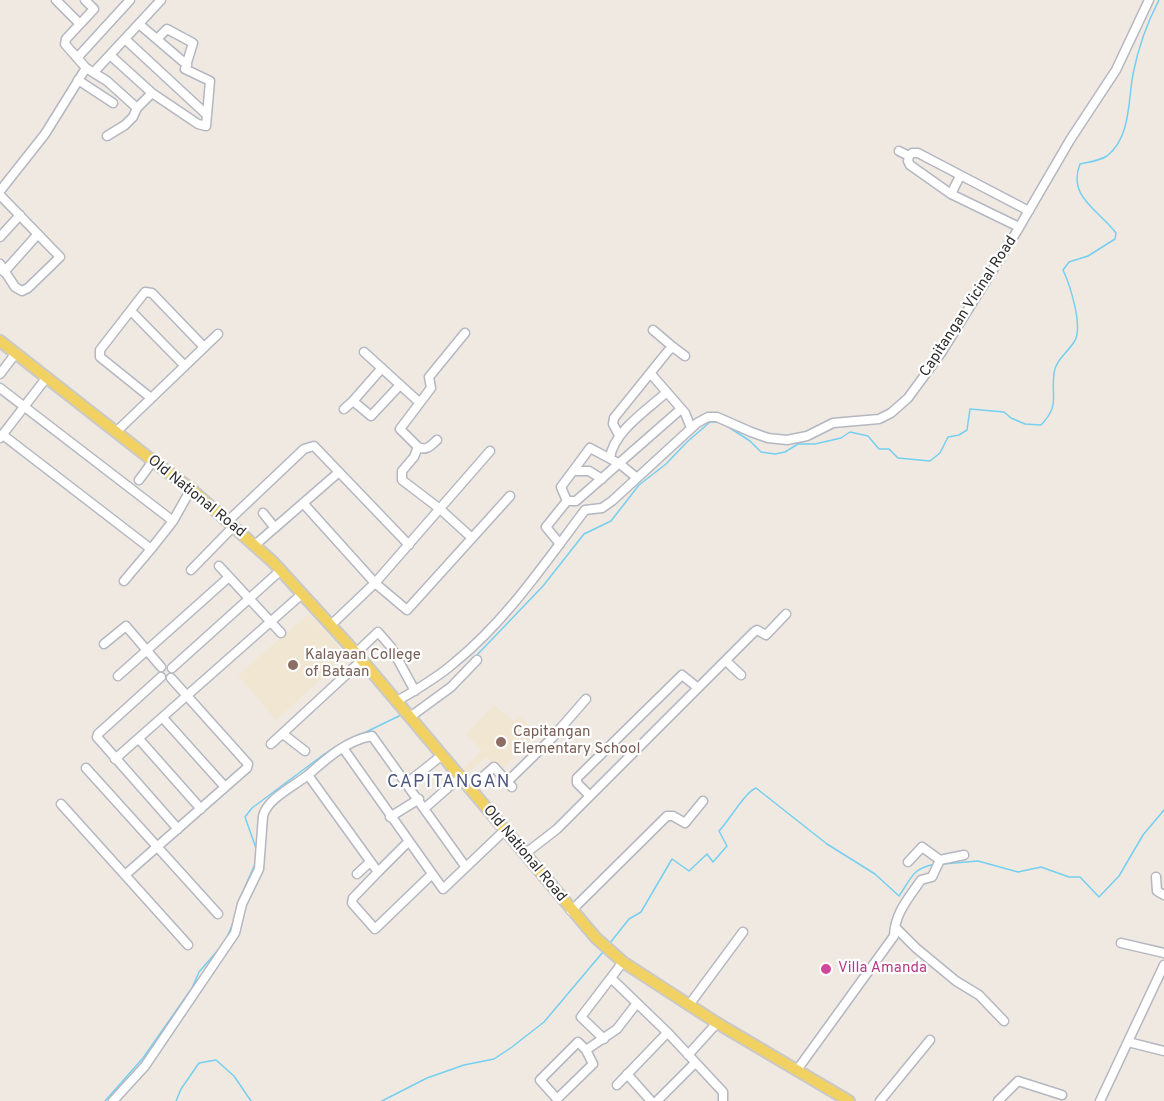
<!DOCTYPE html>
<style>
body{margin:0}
canvas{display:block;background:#efe9e1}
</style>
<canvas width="1164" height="1101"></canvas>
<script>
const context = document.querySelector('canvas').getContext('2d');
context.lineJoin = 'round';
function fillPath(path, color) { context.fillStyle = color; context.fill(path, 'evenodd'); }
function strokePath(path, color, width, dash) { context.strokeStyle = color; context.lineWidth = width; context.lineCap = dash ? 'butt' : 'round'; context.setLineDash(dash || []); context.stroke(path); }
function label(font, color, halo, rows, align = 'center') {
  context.font = font + ' Overpass,sans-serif'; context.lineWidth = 4.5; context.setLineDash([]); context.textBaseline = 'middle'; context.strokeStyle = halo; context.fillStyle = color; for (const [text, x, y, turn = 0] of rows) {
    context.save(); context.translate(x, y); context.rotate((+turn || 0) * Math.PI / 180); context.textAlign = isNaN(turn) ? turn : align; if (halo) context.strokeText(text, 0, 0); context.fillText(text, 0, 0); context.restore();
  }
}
const education = new Path2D(`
 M309,614L347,656L276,720L238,675Z
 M494,705L514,721L519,716L537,733L500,771L486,757L465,774L461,770L482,751L466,734Z`);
const stream = new Path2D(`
 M724,424L750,441L761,452L775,454L785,452L798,444H815L841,438L850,432L868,436L879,449H889L898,458L930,461L940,453L948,437L959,435L967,430L970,409L1004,412L1011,418L1025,424L1041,425C1060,405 1051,398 1054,373C1055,361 1068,352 1074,342C1084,328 1070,285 1063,270L1069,262L1088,256L1115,239L1116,233C1099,210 1067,197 1080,164C1089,162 1099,161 1107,156C1131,137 1128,100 1133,74C1138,49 1147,23 1159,0
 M476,656L543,586L584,534L611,521L639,485L666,464L687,442L710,422H719
 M362,734L403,714
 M257,851L245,817L252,808L323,755L344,742
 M943,864L978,861L1018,872L1041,867L1069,877H1080L1099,897L1119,876L1143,835L1164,810
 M240,898L255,864
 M228,935L233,923
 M610,943L629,919L641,912L672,859L689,871L707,854L713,862L727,846L719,831C729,821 745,792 756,788L827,844L875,874L899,896C912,878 911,869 935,864
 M105,1101L143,1058L192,988L199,972L219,949
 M176,1101L181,1089L199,1063L216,1060L234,1076L251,1101
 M382,1101L427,1078L464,1065L494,1059L512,1047L544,1022L603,952`);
const minor = new Path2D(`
 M56,0L80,24
 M85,0L94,9L66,39L65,44L86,68L107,81L137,108
 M139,24L187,65
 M125,39L207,115
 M110,55L152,93L198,124L206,126L210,81L185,69L193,43L167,29L157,39
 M77,58L130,0
 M94,72L161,0
 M78,80L113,103
 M107,136L125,125L133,117L137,108L152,93
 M899,151L909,156L908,161L910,165L951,194L1019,227
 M909,156L912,153H918L1029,211
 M0,191L45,134L86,68
 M951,194L960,176
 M0,195L60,257L28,288L22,291L15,287L0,264
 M0,237L20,215
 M4,272L38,234
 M131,311L185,366
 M653,330L673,347
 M465,333L429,377L431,388L400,429L418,447L414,457L402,471V480L440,509L472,538
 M364,352L419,402
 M0,374L16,353
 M651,374L685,413L691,428
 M0,388L173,521
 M151,398L100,357V350L145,292L152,293L204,347
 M353,401L371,416L400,385
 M344,409L353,401L382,368
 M116,432L218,334
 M3,435L151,549L173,521L191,489
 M619,435L613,424L614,418L668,351L673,347L685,356
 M0,438L47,377
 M418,447C427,451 430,446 437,440
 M610,458C613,432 648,409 667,392
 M573,471H589L602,479
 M139,480L153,461
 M567,501L561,487L590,448L620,464L637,478
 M303,503L375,583L407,610L510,496
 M263,513L275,528
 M228,521L304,449L314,446L409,545
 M560,544L546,527L567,501H576L681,409
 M255,545L339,472
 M219,566L281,633
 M191,570L234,526
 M124,581L151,549
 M331,625L375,583L490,451
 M104,644L126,626L161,667
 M356,653L378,632L391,647L415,691
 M726,661L741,675
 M172,668L281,570
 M118,676L229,577
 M161,677L98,734L97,737L178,829
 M397,701C416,690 437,678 454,663C506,621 545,563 585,510L602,508L612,501L697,423L708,417H717L751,432L768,438L787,440L807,436L833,423L879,419L891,413L908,398L941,353L1017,231L1070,140L1116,70L1149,0
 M410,717L451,687L477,660
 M163,718L225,787
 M283,734L305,751
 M139,739L201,809
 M271,744L362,660
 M343,748L443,889L505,830
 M115,759L302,594
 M86,768L218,914
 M508,781L552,738L586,699
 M407,783L441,756
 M469,789L494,767L512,787
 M590,796L577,783V778L682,675L698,688
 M61,804L188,945
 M425,808L459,778
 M390,817L419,799
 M408,842L378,872L308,775C326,759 347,740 372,736L465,866
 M526,853L557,829L754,632L757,630L766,635L786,614
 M908,862L922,847L940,860
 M378,872L353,898L352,903L375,929L431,875
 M357,874L370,862
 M125,875L240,774L247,768L248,764L171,678
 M1156,877L1157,891L1164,895
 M571,911L667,816H673L685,823L703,801
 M895,927L916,948L956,981L979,995L1004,1021
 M1121,943L1164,953
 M612,979L669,1034L723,1092V1101
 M689,1005L743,932
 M604,1039L581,1017L623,962
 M578,1042L586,1050L593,1064L557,1099L540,1080Z
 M1128,1042L1164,1051
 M586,1050L617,1029L637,1003
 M688,1055L717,1023
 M797,1070L894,936C895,913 908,899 921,880L932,877L940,860L964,855
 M627,1074L651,1101
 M617,1085L667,1033
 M113,1101L145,1066L235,933L242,904L259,869L263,816C267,799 294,786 308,775
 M657,1101L695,1063
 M880,1101L930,1040
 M998,1101L1018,1081L1062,1095
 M1100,1101L1164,965`);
const major = new Path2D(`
 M0,341L153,461L191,489L273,562L356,653L596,938L623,962L717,1023L849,1101`);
const markers = [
 [293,665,6,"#8d6e63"],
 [501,742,6,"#8d6e63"],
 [826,969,6,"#d1479c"]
];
const streetNames = [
 ["Capitangan Vicinal Road",969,307,-57],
 ["Old National Road",196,497,39],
 ["Old National Road",524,854,50]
];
const educationNames = [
 ["Kalayaan College",305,656],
 ["of Bataan",305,673],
 ["Capitangan",513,733],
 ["Elementary School",513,750]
];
const hotelNames = [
 ["Villa Amanda",838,969]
];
const quarterNames = [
 ["CAPITANGAN",449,783]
];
fillPath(education, '#f0e6d1');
strokePath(stream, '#75cff0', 1.5);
strokePath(minor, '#b4b7c1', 11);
strokePath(major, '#c9c9c9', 14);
strokePath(minor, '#fff', 8);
strokePath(major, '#f2d163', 10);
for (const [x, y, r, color] of markers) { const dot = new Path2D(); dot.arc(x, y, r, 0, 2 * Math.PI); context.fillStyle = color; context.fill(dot); strokePath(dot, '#fff', 2); }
label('15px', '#2e2e2e', '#fff', streetNames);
label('15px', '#785e54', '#fff', educationNames, 'left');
label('15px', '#b23c85', '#fff', hotelNames, 'left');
context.letterSpacing = '1.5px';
label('18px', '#4d5680', '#fff', quarterNames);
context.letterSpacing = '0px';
</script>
